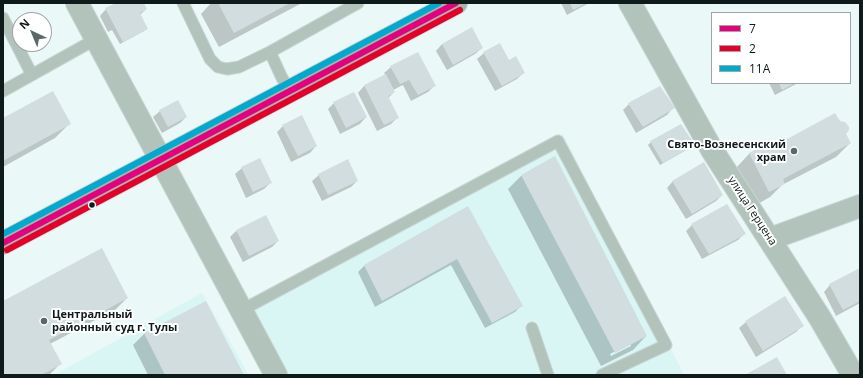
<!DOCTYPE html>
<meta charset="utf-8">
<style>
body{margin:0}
#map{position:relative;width:863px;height:378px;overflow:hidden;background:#eaf8f7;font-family:"Open Sans",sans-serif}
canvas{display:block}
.frame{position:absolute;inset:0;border:4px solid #0f1b1b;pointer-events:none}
.legend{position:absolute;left:711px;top:12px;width:140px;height:72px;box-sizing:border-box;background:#fff;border:1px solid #9fa4a4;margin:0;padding:5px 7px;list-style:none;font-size:12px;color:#0f1b1b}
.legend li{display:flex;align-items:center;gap:8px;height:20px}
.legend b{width:20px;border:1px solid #9fa4a4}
.north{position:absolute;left:12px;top:12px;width:40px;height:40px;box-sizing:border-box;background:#fff;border:1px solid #9fa4a4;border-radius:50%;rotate:316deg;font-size:11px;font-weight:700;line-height:16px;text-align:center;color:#0f1b1b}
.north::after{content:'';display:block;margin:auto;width:14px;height:18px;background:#5c6868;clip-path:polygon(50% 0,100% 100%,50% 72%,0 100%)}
</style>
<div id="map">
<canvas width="863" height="378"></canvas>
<div class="frame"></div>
<ul class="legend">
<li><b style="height:5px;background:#e5007d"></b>7</li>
<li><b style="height:5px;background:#e4002b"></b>2</li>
<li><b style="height:5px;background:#00a9ce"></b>11А</li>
</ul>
<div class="north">N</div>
</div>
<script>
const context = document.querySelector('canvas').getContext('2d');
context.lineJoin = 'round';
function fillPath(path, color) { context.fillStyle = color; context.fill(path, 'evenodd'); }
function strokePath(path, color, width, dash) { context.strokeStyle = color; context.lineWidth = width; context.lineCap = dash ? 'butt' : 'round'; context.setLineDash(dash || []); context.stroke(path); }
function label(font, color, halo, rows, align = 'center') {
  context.font = font + ' "Open Sans",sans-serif'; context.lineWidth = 4; context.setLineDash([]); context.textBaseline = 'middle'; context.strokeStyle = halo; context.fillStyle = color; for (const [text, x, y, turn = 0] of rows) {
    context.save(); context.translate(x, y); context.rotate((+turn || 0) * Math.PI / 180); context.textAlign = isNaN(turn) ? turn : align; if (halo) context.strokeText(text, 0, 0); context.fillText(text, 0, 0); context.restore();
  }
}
const built = new Path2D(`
 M563,134L684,375H289L249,300Z
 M202,293L249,375H54Z`);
const shadow = new Path2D(`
 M118,3H143L146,9L140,15L147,28L144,31L120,44L112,30L108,32L100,16L106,9Z
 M211,3H302L219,47L201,14Z
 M561,3H589L567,15Z
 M442,44L482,48L475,54L447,70L436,51Z
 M484,53L524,72L517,79L495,91L477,59Z
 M391,67L434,86L428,92L411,101L403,85L393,90L394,92L388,98L398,117L391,124L377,131L358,93L364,86L386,76L384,73Z
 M769,83H798L775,95Z
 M334,103L366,117L360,124L340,134L328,109Z
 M629,104L673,108L667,115L636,133L623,110Z
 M160,111L186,117L180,123L162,133L153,117Z
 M3,120L70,123L55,138L3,167Z
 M283,126L316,146L310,153L291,162L277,132Z
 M845,134L850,143L836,157L782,185L770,197L756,205L736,168L749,154L764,146L767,151Z
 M651,142L690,148L660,165L648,145Z
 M554,157L646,336L633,350L601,366L508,189L521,176ZM631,343V346L611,356L610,354Z
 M242,168L270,183L264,189L246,198L235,174Z
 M319,175L357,181L351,187L322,201L312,181Z
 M673,181L722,195L716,201L686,219L667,188Z
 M468,208L522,305L515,312L485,328L451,265L375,307L358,272L364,266Z
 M692,225L744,234L738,240L702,259L686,231Z
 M236,231L278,241L272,247L243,262L230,237Z
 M860,269V303L836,316L824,292L830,285Z
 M127,298L116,309L50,344L60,364L49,375H3V302Z
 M205,302L243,375H148L133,345L144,334Z
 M746,322L803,325L796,332L756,357L739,328Z`);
const building = new Path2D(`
 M116,3H144L147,9L140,13L148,29L123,42L105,8Z
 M218,3H290L234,33Z
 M570,3H587L573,10Z
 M472,27L483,48L453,65L442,44Z
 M500,43L509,60L516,56L525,73L502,86L483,52Z
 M418,52L436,86L418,95L409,80L400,84L390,66Z
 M386,74L395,92L388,96L399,118L384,125L364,85Z
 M779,83H795L782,90Z
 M660,86L675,108L643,127L628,103Z
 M53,91L71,124L3,161V118Z
 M354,92L367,117L346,128L333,102Z
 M178,100L187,117L168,127L159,110Z
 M835,113L840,121L845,122L849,127V130L846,134L851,143L783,179L785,184L769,192L749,153L765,145L767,150Z
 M302,115L317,146L298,156L282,125Z
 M681,124L695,145L663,163L650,141Z
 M555,156L647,336L615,353L521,175Z
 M260,158L272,183L253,192L241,167Z
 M348,159L358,181L328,195L318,174Z
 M704,162L723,195L692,214L672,181Z
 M727,204L746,234L709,254L691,224Z
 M468,206L523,306L492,323L457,259L382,301L364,265Z
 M266,215L279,241L249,256L236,230Z
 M102,248L128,298L49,340L62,364L41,375H3V301Z
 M860,268V301L843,310L829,284Z
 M785,296L804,326L763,351L745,321Z
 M206,301L244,375H165L144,333Z
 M777,357L787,375H745Z`);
const service = new Path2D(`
 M183,3L210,59L218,67L227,69L239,67L270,52L282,78L290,91
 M3,18L32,75
 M270,52L358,3
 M3,91L96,39
 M242,310L558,141L666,345L602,375
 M532,328L548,375`);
const minor = new Path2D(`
 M77,3L276,375
 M630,3L712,150L820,318L853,375
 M770,239L860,206`);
const secondary = new Path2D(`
 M3,243L456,3`);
const bus1 = new Path2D(`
 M3,243L456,3`);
const bus2 = new Path2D(`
 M7,250L460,10`);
const bus3 = new Path2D(`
 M3,234L439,3`);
const markers = [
 [794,151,4,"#5c6868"],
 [92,205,3.5,"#0f1b1b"],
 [44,321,4,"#5c6868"]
];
const poiNames = [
 ["Свято-Вознесенский",786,145],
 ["храм",786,158],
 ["Центральный",52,315,"left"],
 ["районный суд г. Тулы",52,328,"left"]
];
const streetNames = [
 ["улица Герцена",752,211,57]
];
fillPath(built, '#d9f6f5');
fillPath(shadow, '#0003');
fillPath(building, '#d2dddf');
strokePath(service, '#c8d4d3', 13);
strokePath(minor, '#c8d4d3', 24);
strokePath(secondary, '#c8d4d3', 24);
strokePath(service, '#b1c3bb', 11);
strokePath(minor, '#b1c3bb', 22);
strokePath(secondary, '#a2b8ae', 22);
strokePath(bus1, '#e5007d', 6);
strokePath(bus2, '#e4002b', 6);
strokePath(bus3, '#00a9ce', 6);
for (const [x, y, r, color] of markers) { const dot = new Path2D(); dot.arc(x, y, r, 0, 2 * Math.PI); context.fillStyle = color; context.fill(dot); strokePath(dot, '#fff', 1.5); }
label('bold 11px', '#0f1b1b', '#fff', poiNames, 'right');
label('11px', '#0f1b1b', '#fff', streetNames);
</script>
